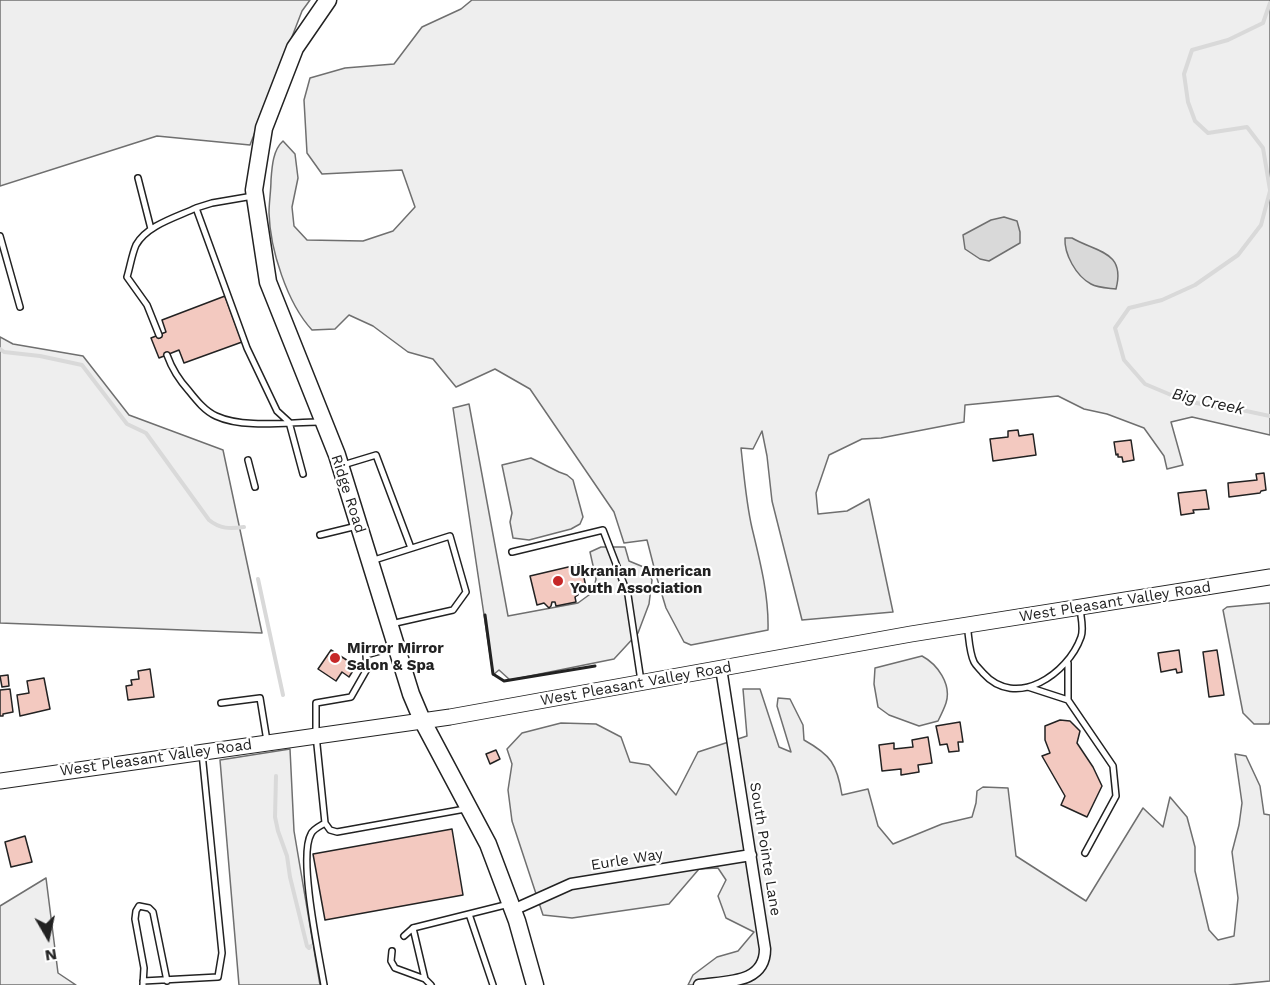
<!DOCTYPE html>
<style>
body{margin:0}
#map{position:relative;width:1270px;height:985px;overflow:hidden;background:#fff;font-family:"Work Sans",sans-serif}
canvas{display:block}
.north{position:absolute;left:18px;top:907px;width:60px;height:60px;-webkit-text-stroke:4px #fff;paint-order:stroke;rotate:171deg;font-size:16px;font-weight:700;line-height:24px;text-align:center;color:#222}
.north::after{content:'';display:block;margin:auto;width:21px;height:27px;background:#222;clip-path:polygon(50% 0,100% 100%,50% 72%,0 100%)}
</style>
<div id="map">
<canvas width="1270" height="985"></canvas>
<div class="north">N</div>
</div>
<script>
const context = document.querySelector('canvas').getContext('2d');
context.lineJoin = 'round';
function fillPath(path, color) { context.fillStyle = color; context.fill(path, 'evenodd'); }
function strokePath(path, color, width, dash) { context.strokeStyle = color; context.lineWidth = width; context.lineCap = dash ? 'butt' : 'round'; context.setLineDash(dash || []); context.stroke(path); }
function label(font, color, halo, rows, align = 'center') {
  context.font = font + ' "Work Sans",sans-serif'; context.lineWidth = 4.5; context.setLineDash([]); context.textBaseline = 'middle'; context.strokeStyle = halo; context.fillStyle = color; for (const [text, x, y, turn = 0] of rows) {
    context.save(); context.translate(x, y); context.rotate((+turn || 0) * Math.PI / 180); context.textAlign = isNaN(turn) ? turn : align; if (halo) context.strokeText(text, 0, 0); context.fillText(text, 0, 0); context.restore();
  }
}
const green = new Path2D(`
 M0,0H310L302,11L250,145L157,136L0,186Z
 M472,0H1270V435L1192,417L1171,422L1183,465L1167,469L1164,456L1144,428L1107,414L1084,409L1058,396L965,405L964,422L881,438L862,439L829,455L816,493L818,514L847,511L869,499L893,612L802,620L772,501L767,456L762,431L753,449L741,448C744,475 746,502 752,528C760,561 769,596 768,630L691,645L684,642L666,608L656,575L647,540L624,543L614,512L530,389L495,369L456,387L433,359L408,352L373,326L349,315L335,329L312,330C287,303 270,249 269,213C269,202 271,191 271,180C272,166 273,150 283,141L295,154L298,178L292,207L294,226L307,240L363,241L393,231L415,207L402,170L322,174L307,153L304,100L310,78L345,68L394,64L422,27L461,9Z
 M0,337L13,344L83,356L129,415L223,450L262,633L0,623Z
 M469,404L508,616L578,603L593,592L596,579L590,552L601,547H625L629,561L646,568L652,580L649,604L638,633L614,659L510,680L499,670L493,675L453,408Z
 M531,458L559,472L567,475L573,480L583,517L580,524L571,529L529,540L513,538L510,522L512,513L502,465Z
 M1270,603V721L1269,724H1254L1243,713L1223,610L1227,607Z
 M922,656C937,664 952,684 946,703C944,709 941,715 938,721L919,726L889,715L878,707L874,684L875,668Z
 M743,689H760L779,747L791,752L777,706L778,698L790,699L803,725L804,740C831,755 837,764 842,795L868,789L878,826L893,844L942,824L972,817L976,803L977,791L983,787L1008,788L1016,856L1086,901L1143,808L1163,827L1170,797L1187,817L1195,847V871L1209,930L1218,940L1234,936L1238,898L1232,852L1239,825L1242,803L1235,754L1246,756L1260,786L1264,814L1270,815V981L1228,985H688L693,975L717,957L738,951L754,932L726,918L718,896L726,880L718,868L699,869L669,904L572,918L543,915L512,821L508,790L512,764L507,749L522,733L561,723L596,724L621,737L630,762L649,765L676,795L698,752L747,736Z
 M290,749L294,831L320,985H239L220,760Z
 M46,878L58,973L76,985H0V906Z`);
const water = new Path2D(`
 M1004,217L1017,221L1020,232V243L989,261L980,259L965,249L963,235L991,220Z
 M1065,238H1072C1096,252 1126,251 1116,289C1108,288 1098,288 1091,284C1076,276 1064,254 1065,238Z`);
const stream = new Path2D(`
 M1270,3L1263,23L1228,40L1192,50L1184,74L1188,102L1195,121L1208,133L1247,127L1263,148L1270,190
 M1270,191L1261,225L1238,255L1195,285L1162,300L1129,308L1115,328L1124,360L1145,384L1183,400L1215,407L1232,408L1270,416
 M0,349L4,352L40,356L82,365L127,424L146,433L209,520C220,529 230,529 244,527
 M258,579L283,695
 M276,776L275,817L278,831L287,856L290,877L307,946L309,948L311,946`);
const building = new Path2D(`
 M225,296L242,342L184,363L179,350L159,358L151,338L166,332L162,320Z
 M1018,430L1019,436L1033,434L1036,455L993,461L990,439L1008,437V431Z
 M1131,440L1134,460L1123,462L1122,457H1118V454L1116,455L1114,442Z
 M1264,473L1266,490L1261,491L1260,493L1229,497L1228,483L1257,480L1256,474Z
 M1206,490L1209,509L1193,510L1194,513L1181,515L1178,493Z
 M581,564L586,587L577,589L578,595L575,597L576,602L556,606L555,602H552L551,606L549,608L544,603L537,605L530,576Z
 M331,650L356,666L349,677L342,672L336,681L318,669Z
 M1179,650L1182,672L1177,673L1176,669L1161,672L1158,653Z
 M1217,650L1224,695L1209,697L1203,652Z
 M150,669L154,697L128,700L126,686L132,685L131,680L139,679L138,671Z
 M8,675L9,686L2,687L0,676Z
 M44,678L50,709L20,716L17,695L29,693L27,681Z
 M10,689L13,712L3,714V716H0V690Z
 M1060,720L1070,721L1080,731L1077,743L1093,767L1102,786L1087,817L1061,805L1065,796L1042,756L1050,753L1045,740V726Z
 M960,722L963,742H958L959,751L949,752L947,744L940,745L936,726Z
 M928,737L932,763L918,765L919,772L901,775V769L882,771L879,745L894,743V749L913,747L912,740Z
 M496,750L500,759L490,764L486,754Z
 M452,829L463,895L325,920L313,854Z
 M25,836L32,862L11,867L5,842Z`);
const service = new Path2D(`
 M138,178L151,229
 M253,196L212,203L196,208L247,348L277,411L289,422L303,474
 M0,236L20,307
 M159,335L147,305L127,277C130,267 132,254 136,245C147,225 177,217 196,208
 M167,355C172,369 179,380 189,391C197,401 205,411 216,416C244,429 289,422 320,422
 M248,460L255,487
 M343,465L376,455L411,548
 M320,535L357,526
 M512,552L603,530L628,595L641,681
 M371,561L450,536L466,592L453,610L391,624
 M967,625C969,636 969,652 974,662C976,666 981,670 983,673C1016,710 1068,674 1081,637C1084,629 1081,617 1080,609
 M395,647L366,655L367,669L351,697L316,703V735L325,823L330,830L337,832L465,809
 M1068,663V700
 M1028,687L1068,700L1113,766L1116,796L1085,853
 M221,703L260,698L267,741
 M469,914L493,985
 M404,936L413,928
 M392,951L391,961L395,968L425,979
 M143,981L218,977L222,953L202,753
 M143,985L144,968L135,919L136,911L139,906L149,908L153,912L167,981
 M324,985C319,955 298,857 311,834C313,829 320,826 325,823
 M431,985L425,979L413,928L509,904`);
const minor = new Path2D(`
 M513,910L571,884L751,855
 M699,985C726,981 765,984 765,949L721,668`);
const secondary = new Path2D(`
 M0,781L450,717L911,634L1270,577`);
const primary = new Path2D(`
 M328,0L295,48L264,128L254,190L268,282L337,455L411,694L422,720L488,844L517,921L535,985`);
const wall = new Path2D(`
 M485,615L493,674L504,681L595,666`);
const markers = [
 [558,581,6,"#c62828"],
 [335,658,6,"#c62828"]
];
const streetNames = [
 ["Ridge Road",348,494,72],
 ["West Pleasant Valley Road",1115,602,-9],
 ["West Pleasant Valley Road",636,684,-10],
 ["West Pleasant Valley Road",156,758,-8],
 ["South Pointe Lane",765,849,81],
 ["Eurle Way",627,860,-9]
];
const poiNames = [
 ["Ukranian American",570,572],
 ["Youth Association",570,589],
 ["Mirror Mirror",347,649],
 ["Salon & Spa",347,666]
];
const waterNames = [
 ["Big Creek",1208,402,13]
];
fillPath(green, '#eee');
strokePath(green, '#6f6f6f', 1.5);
fillPath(water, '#d9d9d9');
strokePath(water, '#6f6f6f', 1.5);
strokePath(stream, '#d9d9d9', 4);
fillPath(building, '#f3c9c0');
strokePath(building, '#222', 1.5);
strokePath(service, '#222', 8);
strokePath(minor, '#222', 13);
strokePath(secondary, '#222', 17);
strokePath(primary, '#222', 19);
strokePath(service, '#fff', 5);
strokePath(minor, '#fff', 10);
strokePath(secondary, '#fff', 15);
strokePath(primary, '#fff', 16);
strokePath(wall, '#222', 3);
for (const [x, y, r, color] of markers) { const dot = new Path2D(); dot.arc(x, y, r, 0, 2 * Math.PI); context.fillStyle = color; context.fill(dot); strokePath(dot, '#fff', 2); }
label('15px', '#222', '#fff', streetNames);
label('bold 15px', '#222', '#fff', poiNames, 'left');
label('italic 16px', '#222', '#fff', waterNames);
</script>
